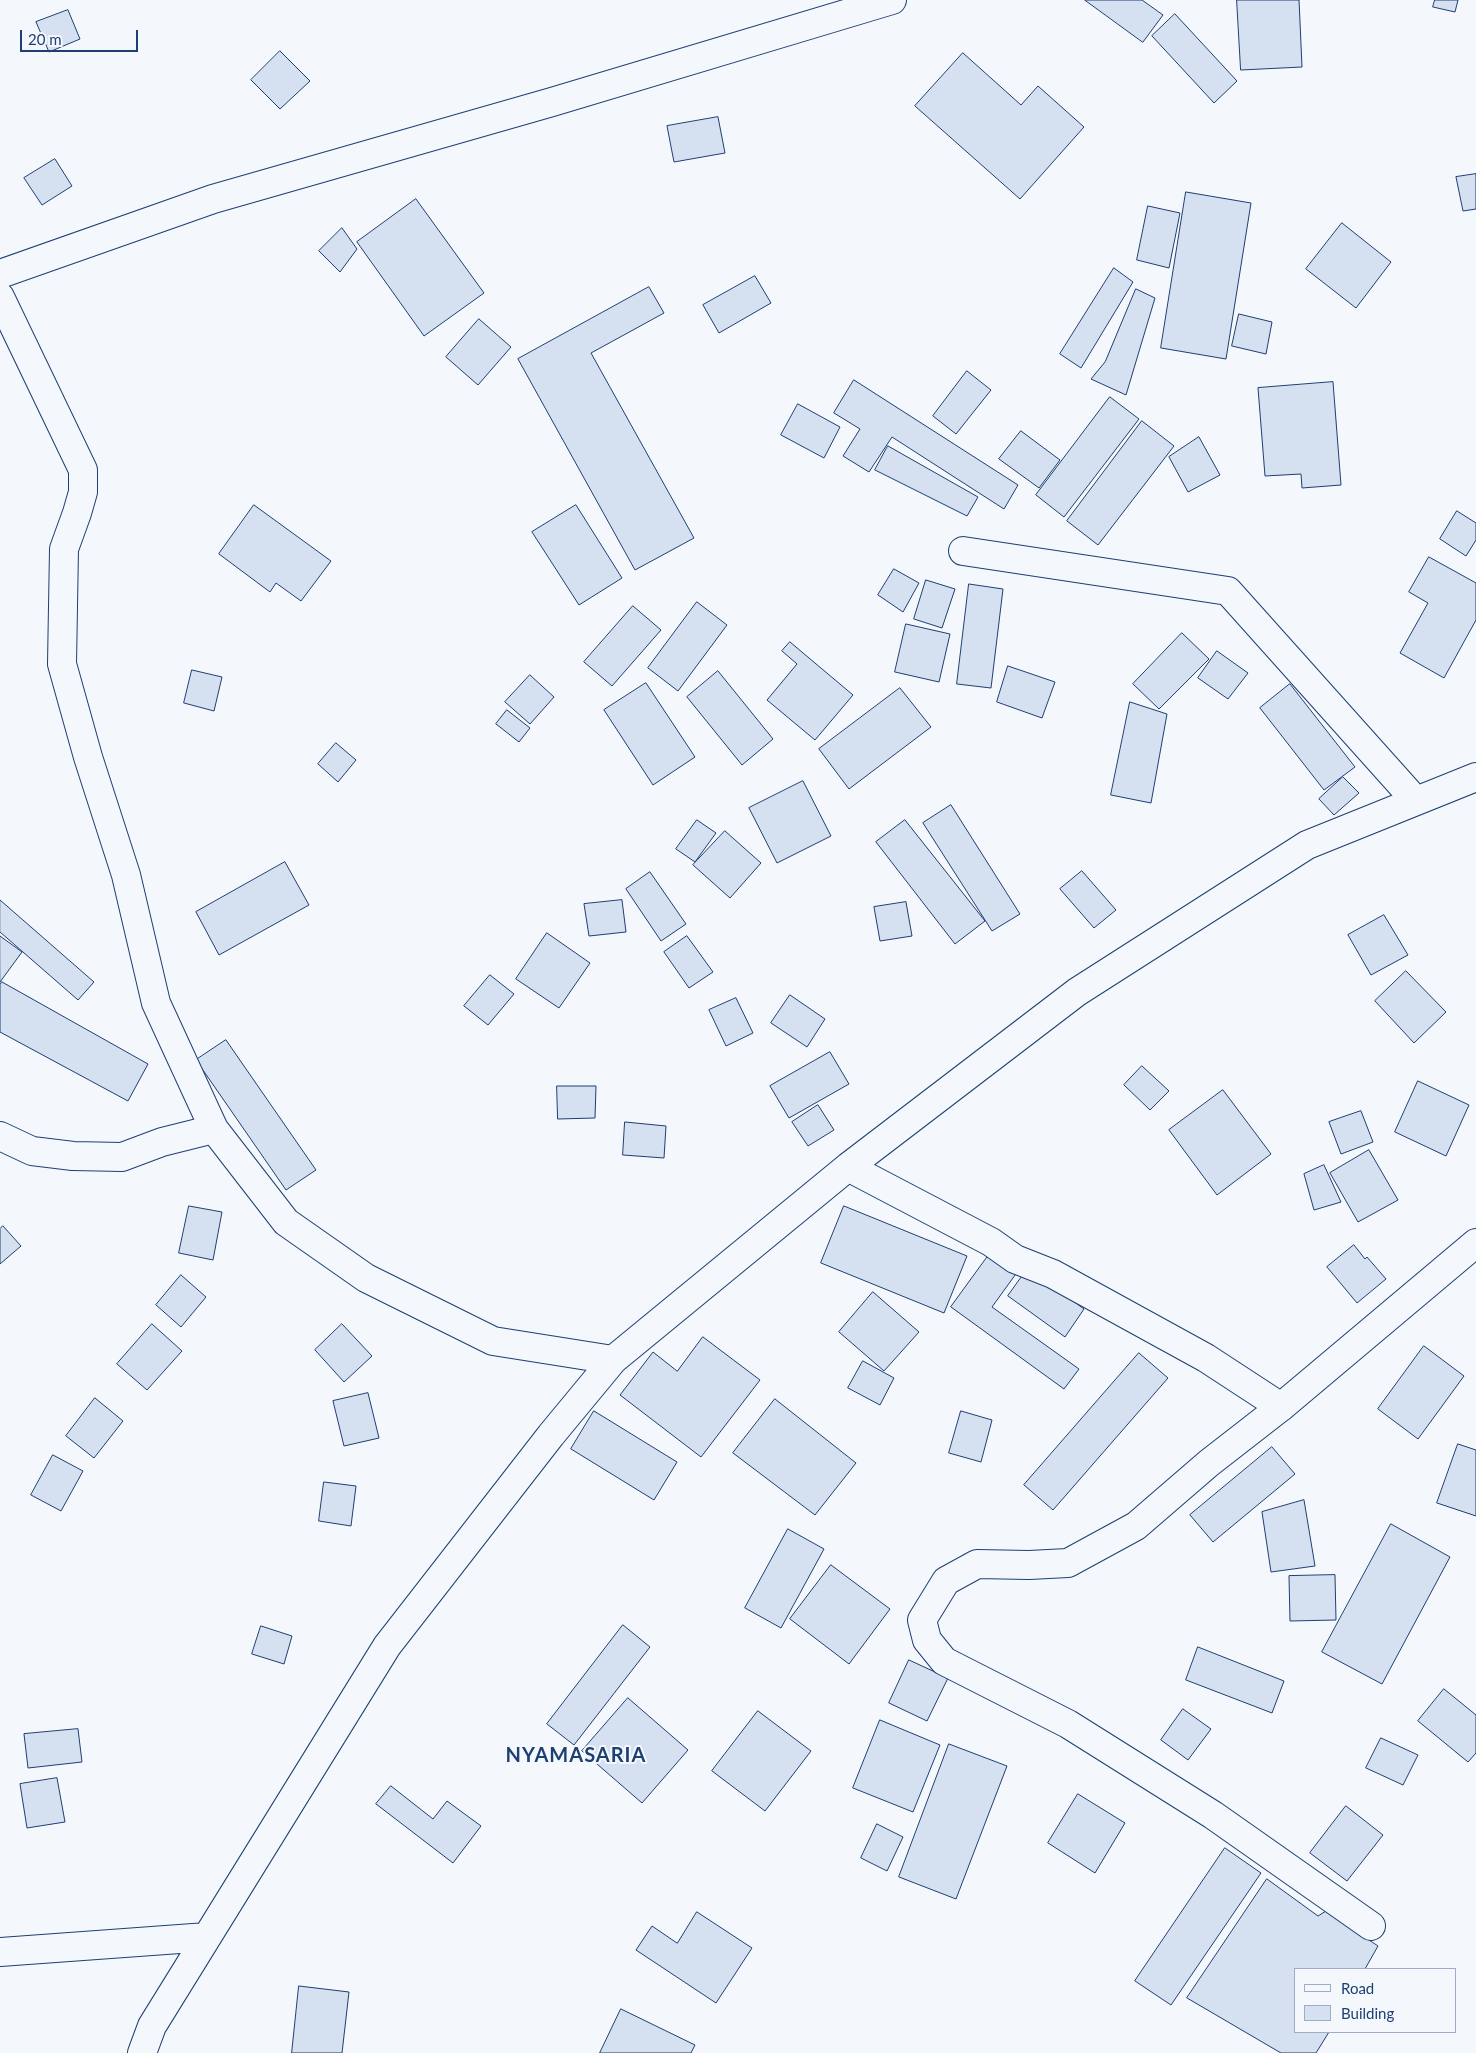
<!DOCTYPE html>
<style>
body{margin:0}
#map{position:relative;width:1476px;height:2053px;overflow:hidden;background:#f4f7fb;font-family:Lato,sans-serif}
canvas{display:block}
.legend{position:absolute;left:1294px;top:1968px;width:162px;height:65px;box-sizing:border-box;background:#f4f7fb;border:1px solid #9eadc5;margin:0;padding:6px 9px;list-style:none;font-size:15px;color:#1d3f73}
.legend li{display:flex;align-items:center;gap:10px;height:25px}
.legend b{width:25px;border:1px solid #9eadc5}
.scale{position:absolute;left:20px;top:30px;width:118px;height:22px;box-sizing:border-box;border:2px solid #1d3f73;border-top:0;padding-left:6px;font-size:15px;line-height:18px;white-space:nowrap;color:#1d3f73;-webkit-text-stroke:4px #f4f7fb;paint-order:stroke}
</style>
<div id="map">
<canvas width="1476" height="2053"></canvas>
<ul class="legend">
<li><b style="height:6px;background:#f4f7fb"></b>Road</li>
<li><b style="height:14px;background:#d5e0f0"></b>Building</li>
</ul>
<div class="scale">20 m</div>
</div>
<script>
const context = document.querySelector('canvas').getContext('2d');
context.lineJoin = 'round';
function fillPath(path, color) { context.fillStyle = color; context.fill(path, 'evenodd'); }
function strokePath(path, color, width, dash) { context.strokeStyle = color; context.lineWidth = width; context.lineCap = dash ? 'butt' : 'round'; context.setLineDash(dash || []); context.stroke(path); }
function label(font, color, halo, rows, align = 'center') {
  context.font = font + ' Lato,sans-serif'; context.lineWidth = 4; context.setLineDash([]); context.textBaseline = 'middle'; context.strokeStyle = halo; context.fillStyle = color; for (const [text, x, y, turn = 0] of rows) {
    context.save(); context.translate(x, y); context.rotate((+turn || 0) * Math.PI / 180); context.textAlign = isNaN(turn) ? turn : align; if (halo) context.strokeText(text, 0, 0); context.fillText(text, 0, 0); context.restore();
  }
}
const building = new Path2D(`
 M1085,0H1142L1163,15L1143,42Z
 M1237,0H1299L1302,67L1241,70Z
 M1435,0H1458L1455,12L1433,7Z
 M68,10L80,39L49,52L36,22Z
 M1175,14L1237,81L1214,103L1152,36Z
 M280,51L310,81L280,109L251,80Z
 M963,53L1021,105L1038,86L1084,127L1020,199L915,106Z
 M718,117L725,153L674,162L667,126Z
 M55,159L72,186L42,205L24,178Z
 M1476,174V209L1463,211L1456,177Z
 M1186,192L1251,203L1226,359L1161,348Z
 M416,199L484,293L424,336L357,242Z
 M1148,206L1180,213L1169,268L1137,260Z
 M1342,223L1391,262L1356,308L1306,269Z
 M342,228L357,249L340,272L319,251Z
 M1114,268L1133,282L1081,368L1060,354Z
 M755,276L771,303L719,333L703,305Z
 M649,287L664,313L591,353L694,538L635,570L518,359Z
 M1136,289L1155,298L1126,395L1091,379L1105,362Z
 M1239,314L1272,322L1266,354L1232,346Z
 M479,319L511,347L478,385L446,357Z
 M967,371L991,390L956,434L933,416Z
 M854,380L1018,485L1004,509L892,437L869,472L843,456L860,429L834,413Z
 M1333,382L1341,485L1302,488L1301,474L1265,476L1258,388Z
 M1110,397L1139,419L1064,517L1036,495Z
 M798,404L840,427L824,458L781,435Z
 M1142,421L1174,446L1098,545L1067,521Z
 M1021,431L1060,460L1039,488L999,459Z
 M1199,437L1220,475L1188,492L1169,457Z
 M888,446L978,497L967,516L875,470Z
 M254,505L331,561L301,601L276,583L270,592L219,554Z
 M576,505L622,578L579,605L532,532Z
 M1457,511L1476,523V540L1466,556L1440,539Z
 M1429,557L1476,583V620L1444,678L1400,653L1428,603L1409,592Z
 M894,569L919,583L903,612L878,595Z
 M926,580L955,589L942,628L914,619Z
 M969,584L1003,589L991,688L957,684Z
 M697,602L727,625L678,691L648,668Z
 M633,606L661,630L612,686L584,662Z
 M906,624L950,634L939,682L895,672Z
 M1182,633L1209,659L1159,709L1133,684Z
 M790,642L853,695L815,740L767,700L797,664L782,651Z
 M1217,651L1248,673L1228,699L1198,678Z
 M1008,666L1055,682L1042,718L997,702Z
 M192,670L222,677L214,711L184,703Z
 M718,671L773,739L742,765L687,697Z
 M530,675L554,697L530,724L505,702Z
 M646,683L695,757L653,785L604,710Z
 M1290,684L1355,767L1324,790L1260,708Z
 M900,688L931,727L849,789L819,749Z
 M1130,702L1167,714L1151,803L1111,795Z
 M507,710L530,728L519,742L496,724Z
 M336,743L356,760L338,782L318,764Z
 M1343,777L1359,793L1334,815L1319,799Z
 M803,781L831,836L777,863L749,808Z
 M951,805L1020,914L992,931L923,823Z
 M697,820L716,833L695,862L676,849Z
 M905,820L985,921L955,944L876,842Z
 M725,831L761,863L730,898L693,865Z
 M285,862L309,905L219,955L196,912Z
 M1082,871L1116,910L1094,928L1060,889Z
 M650,872L686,924L661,941L626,889Z
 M0,900L94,982L78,1000L0,932Z
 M622,900L626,932L589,936L584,904Z
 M906,902L912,936L880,941L874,907Z
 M1384,915L1408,955L1371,975L1348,935Z
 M547,933L590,963L559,1008L516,979Z
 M0,936L22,952L0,982Z
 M687,936L713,972L689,988L664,952Z
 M1406,971L1446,1012L1414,1043L1375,1001Z
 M490,975L514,994L488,1025L464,1006Z
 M2,982L148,1064L128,1101L0,1032V985Z
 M790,995L825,1019L807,1047L771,1023Z
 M736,998L753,1033L726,1046L709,1010Z
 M226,1040L316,1170L286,1190L196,1060Z
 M830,1052L849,1084L789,1118L770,1086Z
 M1142,1066L1169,1091L1150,1110L1124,1085Z
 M1418,1081L1469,1105L1446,1156L1395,1132Z
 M557,1086H596L595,1118L558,1119Z
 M1223,1090L1271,1154L1217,1195L1169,1130Z
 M818,1105L834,1130L808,1146L792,1122Z
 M1361,1111L1373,1142L1341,1154L1329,1122Z
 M625,1122L666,1126L664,1158L623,1155Z
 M1369,1150L1398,1200L1358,1222L1330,1173Z
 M1324,1165L1341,1202L1314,1210L1304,1174Z
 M189,1206L222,1212L213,1260L179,1253Z
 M844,1206L967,1256L944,1313L821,1263Z
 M3,1226L21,1246L0,1264V1229Z
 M1354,1245L1365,1259L1367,1257L1386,1279L1357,1303L1327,1267Z
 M991,1252L1018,1271L992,1307L1079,1369L1064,1389L951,1307Z
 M1028,1268L1084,1309L1065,1337L1008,1296Z
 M181,1275L206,1297L181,1327L156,1305Z
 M873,1292L919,1332L884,1371L839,1332Z
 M152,1324L182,1351L147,1390L117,1364Z
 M342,1324L372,1356L344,1382L315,1350Z
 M703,1337L760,1380L701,1457L620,1395L653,1352L677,1371Z
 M1424,1346L1464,1376L1418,1439L1378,1409Z
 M1139,1353L1168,1378L1053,1510L1024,1485Z
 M863,1361L894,1378L880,1405L848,1388Z
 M368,1393L379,1438L344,1446L333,1401Z
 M95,1398L123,1421L94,1458L66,1436Z
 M775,1399L856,1463L815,1515L733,1453Z
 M594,1411L677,1462L654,1500L571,1449Z
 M961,1411L992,1420L981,1462L949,1453Z
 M1458,1444L1476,1450V1516L1437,1503Z
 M1272,1447L1295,1474L1213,1542L1190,1515Z
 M53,1455L83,1471L61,1511L31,1495Z
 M324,1482L356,1486L351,1526L319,1521Z
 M1304,1500L1315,1566L1271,1572L1262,1512Z
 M1391,1524L1450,1557L1382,1684L1322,1652Z
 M788,1529L824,1549L781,1628L745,1608Z
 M831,1565L890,1609L849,1664L790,1619Z
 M1335,1575L1336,1620L1290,1621L1289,1576Z
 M623,1625L650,1647L574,1745L547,1724Z
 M261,1626L292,1636L284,1664L252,1654Z
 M1198,1647L1284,1681L1272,1713L1186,1680Z
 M909,1660L948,1678L927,1721L889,1703Z
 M1444,1689L1476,1715V1753L1468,1762L1418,1721Z
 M628,1698L688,1750L642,1803L582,1751Z
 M1183,1709L1211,1729L1188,1760L1161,1740Z
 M758,1711L811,1751L765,1811L712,1771Z
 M880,1720L940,1745L913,1812L853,1788Z
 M78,1729L82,1762L28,1768L24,1734Z
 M1381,1738L1418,1755L1403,1785L1366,1768Z
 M949,1744L1007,1766L956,1899L899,1877Z
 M57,1778L65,1822L27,1828L20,1784Z
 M391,1786L433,1819L447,1801L481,1826L453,1863L376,1804Z
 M1078,1794L1125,1823L1095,1873L1048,1843Z
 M1346,1806L1383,1835L1347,1881L1310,1853Z
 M877,1824L903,1837L887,1871L861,1858Z
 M1225,1848L1261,1873L1171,2005L1135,1981Z
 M1267,1879L1318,1916L1326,1911L1378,1946L1365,1969H1295V2032H1329L1316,2053H1281L1187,1998Z
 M697,1912L752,1948L716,2003L636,1950L652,1926L677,1943Z
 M299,1986L349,1992L342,2053H292Z
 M621,2009L695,2045L691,2053H600Z`);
const minor = new Path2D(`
 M0,297L83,470V492L77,513L64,549L62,664L88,757L126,875L156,1003L214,1129L286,1222L366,1278L493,1341L613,1360
 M963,551L1228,591L1416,801
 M0,1136L32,1151L73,1156L122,1157L162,1142L214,1129
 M848,1167L991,1242L1015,1259L1053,1274L1206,1358L1281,1407
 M1371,1926L1213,1815L1068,1724L944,1661L927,1640L922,1620L946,1581L977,1564L1029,1565L1068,1563L1136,1526L1209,1463L1281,1407L1476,1243
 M0,1952L207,1937
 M142,2053L152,2026L387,1646L551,1435L613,1360L848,1167L1077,992L1307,845L1476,777`);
const secondary = new Path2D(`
 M0,274L213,199L552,102L892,0`);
const districtNames = [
 ["NYAMASARIA",576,1756]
];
fillPath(building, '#d5e0f0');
strokePath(building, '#1d3f73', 1);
strokePath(minor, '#1d3f73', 30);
strokePath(secondary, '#1d3f73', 30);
strokePath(minor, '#f4f7fb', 28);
strokePath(secondary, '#f4f7fb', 28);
context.letterSpacing = '1px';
label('bold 20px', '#1d3f73', '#f4f7fb', districtNames);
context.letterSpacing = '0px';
</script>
